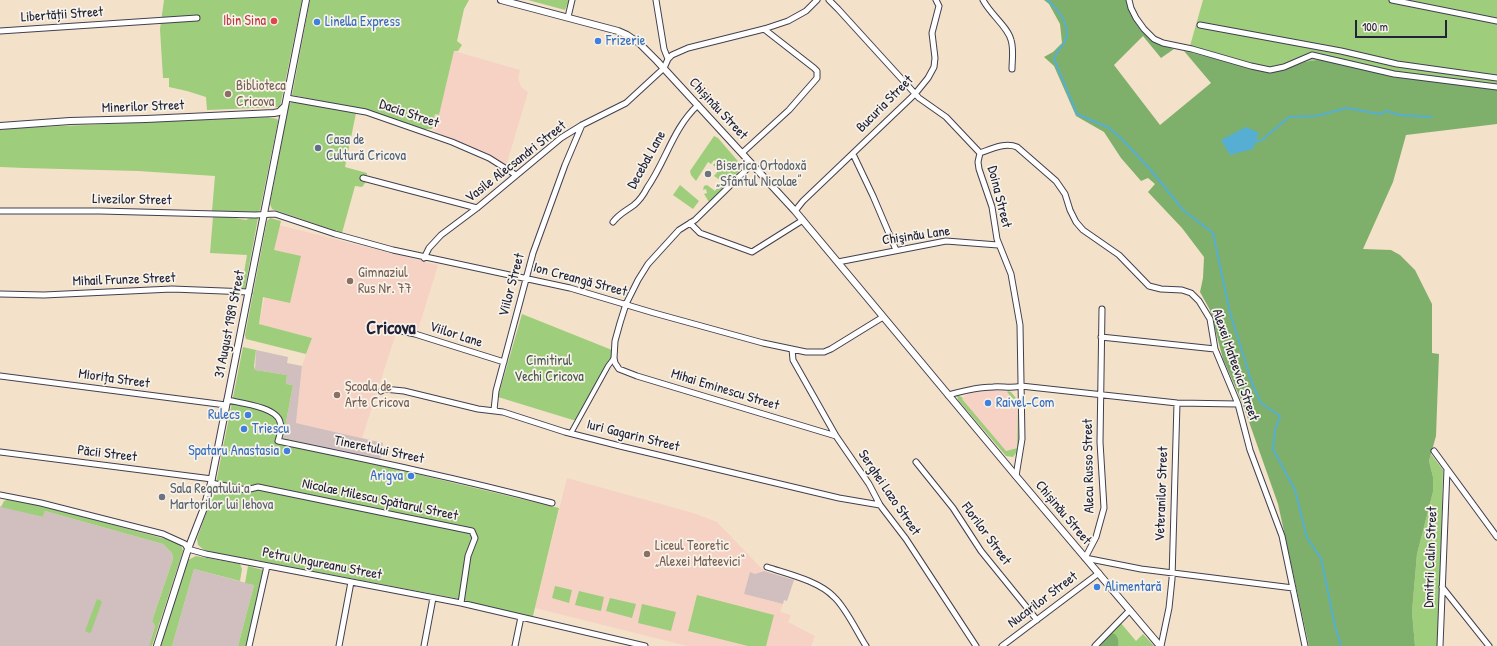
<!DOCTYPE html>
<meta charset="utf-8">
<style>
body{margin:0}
#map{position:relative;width:1497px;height:646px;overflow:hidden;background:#f4e1c9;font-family:"Patrick Hand",sans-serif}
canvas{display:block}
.scale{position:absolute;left:1355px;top:20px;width:92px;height:18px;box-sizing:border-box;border:2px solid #22223b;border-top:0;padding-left:5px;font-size:12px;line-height:14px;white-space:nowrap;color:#22223b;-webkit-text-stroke:3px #f7f3e8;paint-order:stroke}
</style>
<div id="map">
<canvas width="1497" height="646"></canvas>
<div class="scale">100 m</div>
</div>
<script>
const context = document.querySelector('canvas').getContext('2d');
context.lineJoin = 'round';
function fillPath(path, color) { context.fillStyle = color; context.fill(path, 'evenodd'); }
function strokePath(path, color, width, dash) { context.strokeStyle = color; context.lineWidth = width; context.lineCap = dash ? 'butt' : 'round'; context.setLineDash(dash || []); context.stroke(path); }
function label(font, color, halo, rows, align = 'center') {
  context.font = font + ' "Patrick Hand",sans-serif'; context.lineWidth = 3.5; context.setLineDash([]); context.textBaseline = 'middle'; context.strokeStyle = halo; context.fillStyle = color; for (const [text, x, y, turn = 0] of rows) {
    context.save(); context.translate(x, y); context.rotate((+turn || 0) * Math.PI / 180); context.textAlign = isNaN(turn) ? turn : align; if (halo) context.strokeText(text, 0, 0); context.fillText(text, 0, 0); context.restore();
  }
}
const built = new Path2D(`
 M454,51L520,70L518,78L521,87L528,92L506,166L493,157L438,133L432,129L435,113L439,114Z
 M696,75L710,91L702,98L688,82Z
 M279,225L438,265L418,330L399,324L362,438L296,423L302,366L312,338L259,324Z
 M989,389L1007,392L1018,405L1017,448L1005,451L961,399L970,392Z
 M567,478L693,513L717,522L764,571L755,574L744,594L783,604L780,612L791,615L788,622L815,636L811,646H687L535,608Z`);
const industrial = new Path2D(`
 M256,350L288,357L287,363L302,366L296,423L383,443L380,460L283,438L293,385L286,384L287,375L255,370Z
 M0,506L43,517L45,511L163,544L172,553L173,559L152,621L155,626L149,646H0Z
 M194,569L254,585L238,646H172Z
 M764,571L794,580L787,601L784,600L783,604L744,594L750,572L755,574Z`);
const green = new Path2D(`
 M164,0H302L280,107L207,110L206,97L187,91L169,87V78H163L160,29Z
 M310,0H469L464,9L457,41L462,45L458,51H454L439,115L435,114L432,129H424L366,110L292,95Z
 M528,0H569L565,10Z
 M1203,0H1497V89L1393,77L1323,59L1304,62L1284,70L1271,72L1184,51L1185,46H1190Z
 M293,101L356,113L345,167L367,173L366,182L362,187L355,186L342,233L272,209L270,204L289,104Z
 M268,117L277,119L278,121L260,210L258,212L212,211L215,176L138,171L25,168L0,167V130L16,128Z
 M714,136L718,138L743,167L709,202L704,194L707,193L706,189L703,190L704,186L707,185L715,191L725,177L723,176L720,180L714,176L719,170L713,165L716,162L714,160L711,164L708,162L696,181L691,175L690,171Z
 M680,185L699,201L693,209L673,195Z
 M213,217H228L246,220L252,217L258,218L245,288L241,290L247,255L210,253Z
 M270,218L281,221L274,250L301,256L290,303L263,297L259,324L312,338L306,354L246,339L245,335L267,221Z
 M522,314L612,350V357L576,420H573L498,397Z
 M243,347L256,350L254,366L255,370L287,375L286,384L293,385L283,438L380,460L387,467L559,508L532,620L460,599L217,553L204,550L198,545L197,539L215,488Z
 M1008,391L1011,392L1021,404L1019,449L1013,457L1006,456L958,400L957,396L958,395L963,398L962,399L1006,451L1017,448L1018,405L1007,392Z
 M1431,454L1443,470L1438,646H1415L1412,612L1417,554L1433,492V477L1429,461Z
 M9,499L46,507L177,542L181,545L183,551L152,646H149L155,626L152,621L173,559L172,553L163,544L45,511L43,517L1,507L4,501Z
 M196,556L240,564L242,569L240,581L194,569L172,646H160L188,560Z
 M248,566L263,570L246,646H238L254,585L245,583Z
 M555,586L572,590L569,603L552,598Z
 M579,591L604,597L601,611L575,605Z
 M697,595L774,615L766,646H748L688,631Z
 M610,598L636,604L632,618L606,611Z
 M97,599L100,600L102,602L91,632L89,633L85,631Z
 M642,604L676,612L671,631L638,623Z
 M1120,622L1136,641L1143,634L1154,646H1097Z`);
const forest = new Path2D(`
 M1044,0H1128C1138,28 1144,40 1174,49L1161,58L1143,36L1114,65L1160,125L1211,83L1184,51L1271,72L1284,70L1304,62L1323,59L1393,77L1497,89V124L1406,135L1393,182L1363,249L1391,250L1400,255L1415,270L1432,304V353L1439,354L1436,436L1429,461L1433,477V492L1417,554L1412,612L1415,646H1309L1278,504L1242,402L1223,359L1210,310L1200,292L1203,278L1204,257L1182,228L1148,192L1155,184L1148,178L1141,181L1121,158L1104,132L1076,116L1054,66L1044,57L1053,52L1062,43L1060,24L1049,4Z
 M1111,633C1118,634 1119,640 1118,646H1099Z`);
const water = new Path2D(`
 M1246,127L1259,133L1253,149L1230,155L1221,140Z`);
const stream = new Path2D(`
 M1047,0C1058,9 1070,25 1066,39C1064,45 1057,50 1054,59L1077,114L1109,128L1122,139L1150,169L1183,210L1213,233L1230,313L1252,383L1261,403L1280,416L1275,430L1273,449L1295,490L1307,538L1321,558L1335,626L1341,646
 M1255,142L1262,140L1289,117L1316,116L1347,108L1379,114L1387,111L1399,115L1432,117`);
const pedestrian = new Path2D(`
 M571,433L608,366L614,358`);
const minor = new Path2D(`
 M656,0L664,49L668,59
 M829,0L838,9L919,98L946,117L980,153
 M983,0C990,14 1008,27 1011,40C1014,49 1012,60 1012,69
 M1129,0L1131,8L1136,18L1144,29L1154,39L1163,43L1192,49L1251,66L1270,70L1284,67L1312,55L1394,74L1497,87
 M1392,0L1497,21
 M568,17L572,0
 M1200,25L1341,51L1397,64L1497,78
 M0,31L197,18
 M287,98L366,112L452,142L489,158L516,175
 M742,153L789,110L817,78V71L814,68L764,29
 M980,153C991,149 1005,142 1017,147L1056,181L1065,194L1070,210L1076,222L1083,230L1119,255L1149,286L1161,289L1182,290L1191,293L1199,301L1210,319L1215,349L1238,404L1250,450L1282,536L1305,646
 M980,153L978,162L979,169L992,207L997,239L1011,274L1020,325L1022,439L1016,476
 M853,154L873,196L896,250
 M752,164L695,220L679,230L648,264L638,280L626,304L620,323L615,341L614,358L615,363L619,369L637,376L836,436
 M363,178L477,208
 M0,211H100L255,215L275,214L335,234L393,250L570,288L654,313L763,343L806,352H824L831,349L883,317
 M795,211L803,201L915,94L928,78L934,67L935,58L932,33L939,6L936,0
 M613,222C619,214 626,211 634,205C640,200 644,194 647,188C666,161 673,128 698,105
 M690,223L700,233L752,252L803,220
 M424,258L429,248L441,235L477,208L561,138L582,125L626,103L664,68L668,59L672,55L688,48L764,29L788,21L806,11L817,0
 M838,262L946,241L998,245
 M0,294L44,295L172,289L249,292
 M1102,309L1100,442L1104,508L1096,537L1085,558L1141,569L1293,588
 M401,331L415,334L504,362
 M1101,337L1215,349
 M792,349L793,360L836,436L869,484L880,505L906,539L976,646
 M0,376L226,405
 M381,391L384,389L404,391L478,409L503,412L565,432L620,446L839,498L880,505
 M948,395C963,391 977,387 993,387C1002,386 1012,389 1021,386L1177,403L1238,404
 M227,400C240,403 277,407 280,422C282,428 280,435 278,441C370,460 461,479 552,503
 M494,410L496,391L533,253L565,165L582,125
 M1434,451L1497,537
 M0,452L212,479
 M916,462L953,508L981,551L1037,620
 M211,483L246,490L258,487L472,531L475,538L468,556L461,603
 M0,495L41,503L163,534L185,544L188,549L206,554L461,603L645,646
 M767,567C788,574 819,581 834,597C846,608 857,632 866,646
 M1442,587L1489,646
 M249,646L267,566
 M339,646L351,582
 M424,646L433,598
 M515,646L521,617
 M1002,646L1099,573
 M1095,646L1130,610
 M1161,646L1169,608L1172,579L1177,403
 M1440,646L1447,469`);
const tertiary = new Path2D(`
 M501,0L618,31L627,35L639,43L657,61L795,211L1016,476L1160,646
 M0,126L70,121L146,119L274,113L279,112L285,106
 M157,646L188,549L204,508L211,483L306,0`);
const markers = [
 [274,21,4,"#e0444e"],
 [317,22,4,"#3f7fe0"],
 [598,41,4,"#3f7fe0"],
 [228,94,4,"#8d6e63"],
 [318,148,4,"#5c6f8a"],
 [708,174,4,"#6b7280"],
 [350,281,4,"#8d6e63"],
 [337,395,4,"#8d6e63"],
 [988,403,4,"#3f7fe0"],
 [248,415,4,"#3f7fe0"],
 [244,429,4,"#3f7fe0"],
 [287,451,4,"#3f7fe0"],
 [411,476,4,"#3f7fe0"],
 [162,497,4,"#6b7280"],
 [647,554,4,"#8d6e63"],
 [1097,587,4,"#3f7fe0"]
];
const streetNames = [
 ["Libertății Street",62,15,-4],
 ["Bucuria Street",885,104,-45],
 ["Minerilor Street",143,107,-2],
 ["Chișinău Street",718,109,47],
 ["Dacia Street",409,114,19],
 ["Decebal Lane",647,160,-61],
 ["Vasile Alecsandri Street",516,162,-38],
 ["Doina Street",999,197,76],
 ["Livezilor Street",132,200,1],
 ["Chişinău Lane",916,236,-8],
 ["Mihail Frunze Street",124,280,-2],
 ["Ion Creangă Street",580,280,15],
 ["Viilor Street",512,285,-75],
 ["31 August 1989 Street",230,324,-79],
 ["Viilor Lane",456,335,18],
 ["Alexei Mateevici Street",1235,365,71],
 ["Miorița Street",114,379,8],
 ["Mihai Eminescu Street",725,390,17],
 ["Iuri Gagarin Street",633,436,14],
 ["Tineretului Street",379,450,12],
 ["Păcii Street",107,454,7],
 ["Alecu Russo Street",1089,466,-91],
 ["Serghei Lazo Street",889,493,56],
 ["Veteranilor Street",1162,494,-88],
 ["Nicolae Milescu Spătarul Street",380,500,12],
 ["Chișinău Street",1063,513,50],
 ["Florilor Street",986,534,54],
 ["Dmitrii Calin Street",1431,557,-88],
 ["Petru Ungureanu Street",322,564,11],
 ["Nucarilor Street",1043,600,-37]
];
const healthNames = [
 ["Ibin Sina",266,21]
];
const shopNames = [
 ["Linella Express",325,22],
 ["Frizerie",606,41],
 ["Raivel-Com",996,403],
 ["Rulecs",240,415,"right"],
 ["Triescu",252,429],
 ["Spataru Anastasia",279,451,"right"],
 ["Arigva",403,476,"right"],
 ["Alimentară",1105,587]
];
const educationNames = [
 ["Biblioteca",236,86],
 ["Cricova",236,102],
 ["Gimnaziul",358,273],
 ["Rus Nr. 77",358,289],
 ["Școala de",345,387],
 ["Arte Cricova",345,403],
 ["Liceul Teoretic",655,546],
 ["„Alexei Mateevici“",655,562]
];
const serviceNames = [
 ["Casa de",326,140],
 ["Cultură Cricova",326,156]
];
const worshipNames = [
 ["Biserica Ortodoxă",716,166],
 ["„Sfântul Nicolae”",716,182],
 ["Sala Regatului a",170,489],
 ["Martorilor lui Iehova",170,505]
];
const parkNames = [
 ["Cimitirul",549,361],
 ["Vechi Cricova",549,377]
];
const districtNames = [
 ["Cricova",391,329]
];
fillPath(built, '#f6d2c5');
fillPath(industrial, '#d1bfbf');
fillPath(green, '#9ecd7b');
fillPath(forest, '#7eb06b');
fillPath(water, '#56afd3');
strokePath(stream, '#56afd3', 2);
strokePath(pedestrian, '#423f50', 6);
strokePath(minor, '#423f50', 7);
strokePath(tertiary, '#423f50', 8);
strokePath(pedestrian, '#fff', 4);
strokePath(minor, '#fff', 5);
strokePath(tertiary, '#fff', 6);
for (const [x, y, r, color] of markers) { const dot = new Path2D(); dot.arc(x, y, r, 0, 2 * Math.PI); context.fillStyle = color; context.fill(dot); strokePath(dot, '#f7f3e8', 1.5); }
label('14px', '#22223b', '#f7f3e8', streetNames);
label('14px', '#be3a42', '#f7f3e8', healthNames, 'right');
label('14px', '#366cbe', '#f7f3e8', shopNames, 'left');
label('14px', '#785e54', '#f7f3e8', educationNames, 'left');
label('14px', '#4e5e75', '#f7f3e8', serviceNames, 'left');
label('14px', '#5b616d', '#f7f3e8', worshipNames, 'left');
label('14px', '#47554e', '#f7f3e8', parkNames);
label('bold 18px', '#22223b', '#f7f3e8', districtNames);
</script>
